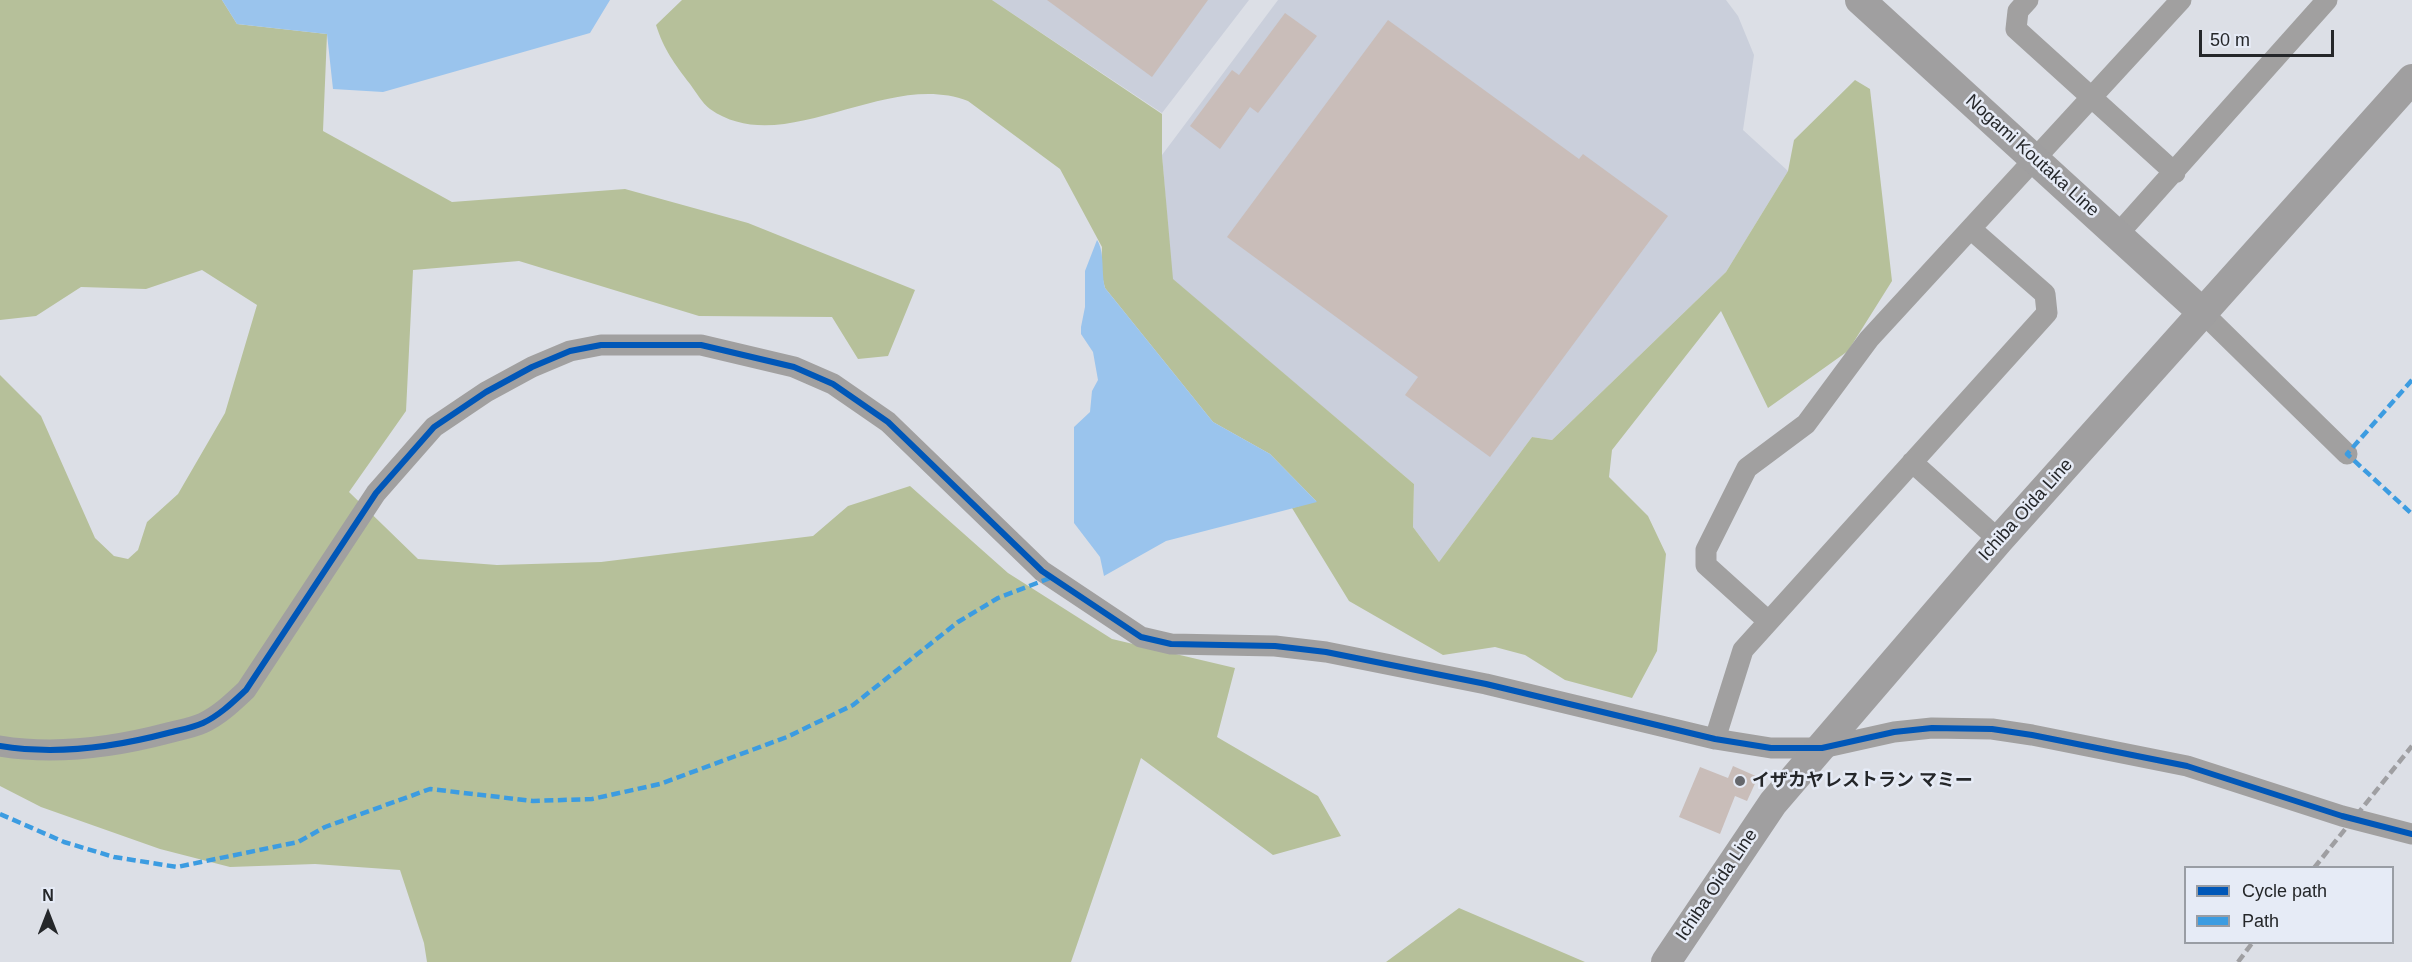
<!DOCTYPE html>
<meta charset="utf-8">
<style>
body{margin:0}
#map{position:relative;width:2412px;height:962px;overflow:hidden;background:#dcdfe6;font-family:Arial,sans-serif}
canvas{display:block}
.legend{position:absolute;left:2184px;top:866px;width:210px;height:78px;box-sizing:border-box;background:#e6ebf6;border:2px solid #999da4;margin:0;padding:8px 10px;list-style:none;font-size:18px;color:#25272a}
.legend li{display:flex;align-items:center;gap:12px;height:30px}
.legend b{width:30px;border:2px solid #999da4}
.north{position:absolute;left:18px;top:884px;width:60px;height:60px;-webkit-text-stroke:4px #e6ebf6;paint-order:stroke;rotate:0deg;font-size:16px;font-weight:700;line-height:24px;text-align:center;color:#25272a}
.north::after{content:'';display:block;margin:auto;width:21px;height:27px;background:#25272a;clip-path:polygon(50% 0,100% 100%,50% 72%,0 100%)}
.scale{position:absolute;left:2199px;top:30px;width:135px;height:27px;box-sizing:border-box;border:3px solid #25272a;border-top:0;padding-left:8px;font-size:18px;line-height:21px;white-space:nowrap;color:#25272a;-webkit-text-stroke:4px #e6ebf6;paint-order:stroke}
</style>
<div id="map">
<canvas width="2412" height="962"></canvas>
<ul class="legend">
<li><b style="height:8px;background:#0057b8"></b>Cycle path</li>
<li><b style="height:8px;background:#3c9ce1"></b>Path</li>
</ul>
<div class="north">N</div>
<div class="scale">50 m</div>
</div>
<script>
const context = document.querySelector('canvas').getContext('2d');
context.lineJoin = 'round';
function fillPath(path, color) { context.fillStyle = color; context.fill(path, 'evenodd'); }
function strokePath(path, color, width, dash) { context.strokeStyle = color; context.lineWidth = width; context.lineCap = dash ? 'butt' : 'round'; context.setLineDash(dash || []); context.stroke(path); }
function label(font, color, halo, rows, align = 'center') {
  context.font = font + ' Arial,"Noto Sans JP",sans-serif'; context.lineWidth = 5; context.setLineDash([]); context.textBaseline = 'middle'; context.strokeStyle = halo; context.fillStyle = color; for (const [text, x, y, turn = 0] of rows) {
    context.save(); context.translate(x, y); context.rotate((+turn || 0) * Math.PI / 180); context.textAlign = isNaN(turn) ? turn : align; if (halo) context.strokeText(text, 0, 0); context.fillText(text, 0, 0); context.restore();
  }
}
const built = new Path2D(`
 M992,0H1249L1162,113Z
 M1278,0H1726L1738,16L1754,55L1743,130L1788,171L1726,272L1552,440L1532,437L1439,562L1413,527L1414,484L1172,279L1162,155Z`);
const forest = new Path2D(`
 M0,0H222L237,24L327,34L323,131L452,202L625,189L748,223L915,290L888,356L858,359L832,317L699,316L519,261L413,270L406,411L349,492L418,559L497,565L601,562L813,536L848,506L910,486L1008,573L1112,639L1235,668L1217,737L1318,796L1341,836L1273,855L1141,758L1071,962H427L424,943L400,870L315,864L230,867L160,849L41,807L0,786V375L41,416L95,538L114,556L128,559L138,550L147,522L178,494L225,413L257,305L202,270L146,289L81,287L36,316L0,320Z
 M682,0H992L1162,114V155L1173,279L1414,484L1413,527L1439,562L1532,437L1552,440L1726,272L1788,171L1794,140L1855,80L1870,89L1892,281L1848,351L1768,408L1721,311L1612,450L1609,477L1648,516L1666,554L1657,651L1632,698L1565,680L1525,655L1495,647L1443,655L1349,601L1292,508L1316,501L1270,454L1213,422L1105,288L1101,272L1102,247L1060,169L968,101C885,69 784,161 710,109C702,103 696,92 690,84C674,63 664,50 656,25Z
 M1459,908L1585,962H1386Z`);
const water = new Path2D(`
 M222,0H610L590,33L383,92L333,89L327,34L237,24Z
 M1097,240C1105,252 1101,273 1105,288L1213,422L1270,454L1317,502L1166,541L1104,576L1100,557L1074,523V427L1090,412L1092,391L1098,380L1093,352L1081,334V327L1085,307V271Z`);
const building = new Path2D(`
 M1047,0H1208L1152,77Z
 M1285,13L1317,36L1258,113L1250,107L1220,149L1190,126L1232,70L1239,75Z
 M1388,20L1579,159L1583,154L1668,216L1490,457L1405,395L1418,377L1227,237Z
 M1733,766L1758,777L1747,801L1735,796L1720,834L1679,817L1700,767L1728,778Z`);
const minor = new Path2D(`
 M2028,0L2018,11L2016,29L2175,173
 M2118,234L2327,0
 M2203,313L2347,454
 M1912,462L1999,540
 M1768,621L1706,565V550L1747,468L1806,424L1869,339L2181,0
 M1715,739L1743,650L2047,313L2045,294L1972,230
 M0,746C55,755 115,747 168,733C179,730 192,728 203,723C220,715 233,702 246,690L376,493L434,427L486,392L532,367L570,351L601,345H701L794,367L833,384L888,422L1042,571L1141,637L1171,644L1275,646L1326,652L1486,684L1715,739L1771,748H1822L1894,732L1932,728L1992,729L2032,735L2187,766L2342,816L2412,834`);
const secondary = new Path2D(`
 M1860,0L2203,313
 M1666,962L1773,803L1999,540L2412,79`);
const rail = new Path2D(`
 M2314,868L2412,746
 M2238,962L2253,942`);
const quiet = new Path2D(`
 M2412,380L2347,454L2412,514
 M0,814L64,842L114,857L177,867L298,842L325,827L430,789L533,801L592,799L660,784L787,737L853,705L958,622L998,598L1050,578`);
const cycleway = new Path2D(`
 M0,746C55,755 115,747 168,733C179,730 192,728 203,723C220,715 233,702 246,690L376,493L434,427L486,392L532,367L570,351L601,345H701L794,367L833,384L888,422L1042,571L1141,637L1171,644L1275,646L1326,652L1486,684L1715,739L1771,748H1822L1894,732L1932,728L1992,729L2032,735L2187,766L2342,816L2412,834`);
const markers = [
 [1740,781,6,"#65676c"]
];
const streetNames = [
 ["Nogami Koutaka Line",2032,156,42],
 ["Ichiba Oida Line",2026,510,-48],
 ["Ichiba Oida Line",1717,885,-56]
];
const poiNames = [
 ["イザカヤレストラン マミー",1752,781]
];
fillPath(built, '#cacfdb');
fillPath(forest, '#b6c09a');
fillPath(water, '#9ac4ed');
fillPath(building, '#c9bdb9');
strokePath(minor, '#a1a0a0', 21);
strokePath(secondary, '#a09fa0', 30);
strokePath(rail, '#9f9fa2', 4.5, [9, 4.5]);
strokePath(quiet, '#3c9ce1', 4.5, [9, 4.5]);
strokePath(cycleway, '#0057b8', 6);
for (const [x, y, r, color] of markers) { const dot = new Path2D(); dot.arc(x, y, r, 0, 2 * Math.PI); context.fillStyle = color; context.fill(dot); strokePath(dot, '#e6ebf6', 2); }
label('18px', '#25272a', '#e6ebf6', streetNames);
label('bold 18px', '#25272a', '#e6ebf6', poiNames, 'left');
</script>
